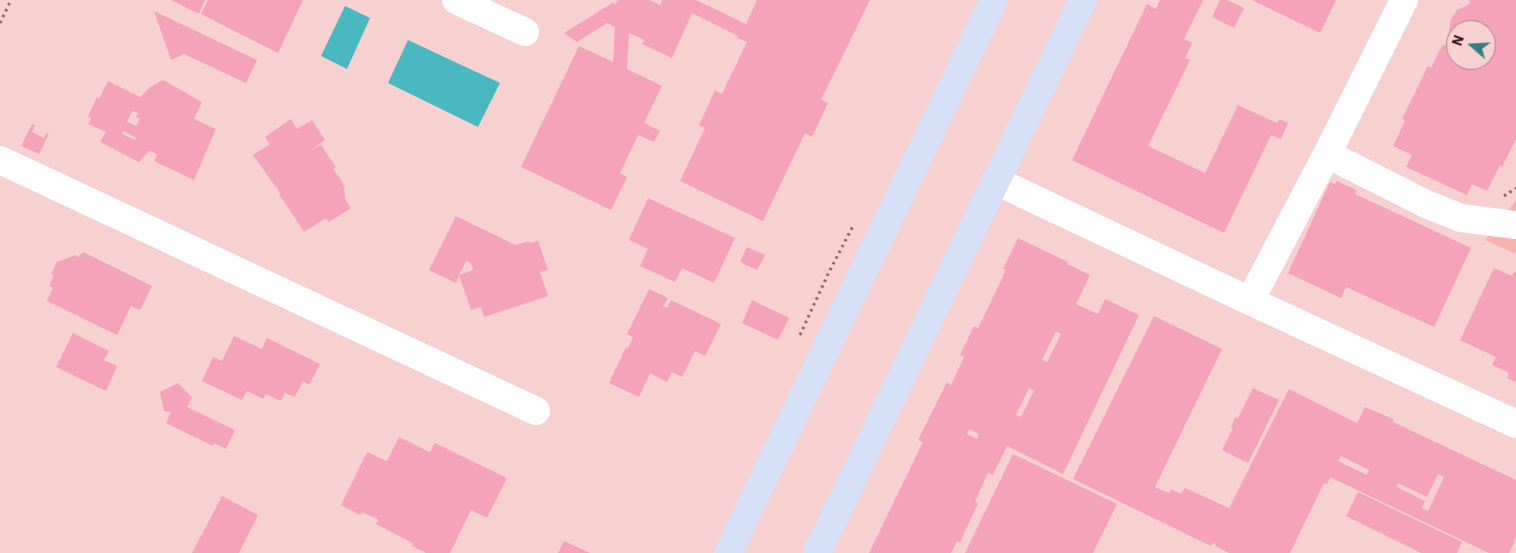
<!DOCTYPE html>
<style>
body{margin:0}
#map{position:relative;width:1516px;height:553px;overflow:hidden;background:#f6d1cf;font-family:"IBM Plex Sans",sans-serif}
canvas{display:block}
.north{position:absolute;left:1446px;top:20px;width:50px;height:50px;box-sizing:border-box;background:#f6d1cf;border:1px solid #a88584;border-radius:50%;rotate:289deg;font-size:14px;font-weight:700;line-height:20px;text-align:center;color:#341414}
.north::after{content:'';display:block;margin:auto;width:18px;height:22px;background:#367f84;clip-path:polygon(50% 0,100% 100%,50% 72%,0 100%)}
</style>
<div id="map">
<canvas width="1516" height="553"></canvas>
<div class="north">N</div>
</div>
<script>
const context = document.querySelector('canvas').getContext('2d');
context.lineJoin = 'round';
function fillPath(path, color) { context.fillStyle = color; context.fill(path, 'evenodd'); }
function strokePath(path, color, width, dash) { context.strokeStyle = color; context.lineWidth = width; context.lineCap = dash ? 'butt' : 'round'; context.setLineDash(dash || []); context.stroke(path); }
const green = new Path2D(`
 M1516,200V254L1485,240Z`);
const water = new Path2D(`
 M345,6L370,18L347,69L321,56Z
 M408,40L500,83L478,127L388,83Z`);
const building = new Path2D(`
 M171,0H205L199,14Z
 M208,0H303L278,53L201,14Z
 M618,0H649L660,5L662,0H696L746,24L757,0H870L821,100L828,103L812,137L805,133L763,221L680,181L705,128L699,125L715,91L722,94L747,42L737,38L738,36L692,13L672,58L642,44L644,40L629,33L627,69L662,86L644,123L660,131L654,142L638,135L620,173L627,177L611,210L521,167L579,46L613,62L615,27L607,23L577,42L564,33L614,2L615,5Z
 M1160,0H1203L1184,39L1192,43L1185,58L1190,60L1148,146L1205,173L1238,105L1277,123L1279,119L1288,123L1281,139L1271,135L1224,233L1072,160L1147,4L1156,9Z
 M1220,0H1227L1244,8L1234,28L1212,17Z
 M1252,0H1336L1320,33Z
 M1469,0H1516V139L1502,167L1500,165L1487,191L1472,184L1467,195L1406,167L1412,155L1393,146L1405,121L1402,119L1428,66L1431,68L1442,46L1452,43L1449,30L1451,19L1457,10L1470,4ZM1456,30H1486V60H1456Z
 M154,11L257,60L246,83L184,54L171,60Z
 M163,80L202,102L194,119L216,129L194,180L154,161L157,155L152,152L149,151L139,162L100,142L106,132L88,124L91,118L88,116L97,97L99,99L108,81L140,97L150,87ZM132,111L138,113L136,117L140,119L136,126L127,122ZM124,131L136,138L135,140L122,134Z
 M291,119L297,129L312,120L325,140L311,150L321,145L336,167L333,169L342,181L344,187L345,199L351,208L329,222L326,218L304,232L279,194L280,193L276,186H275L253,155L270,144L265,137Z
 M32,124L35,125L32,132L44,138L46,133L49,134L39,154L21,146Z
 M1337,181L1356,190L1355,194L1471,248L1434,327L1346,287L1341,298L1288,273L1330,182L1335,184Z
 M648,198L735,238L714,283L682,268L675,282L640,266L648,249L629,240Z
 M456,216L515,245L529,241V243L538,241L548,270L540,272L548,296L484,317L481,307L471,310L459,275L473,270L471,263L466,261L459,275L456,283L429,270Z
 M1018,238L1068,262L1067,264L1090,275L1076,304L1098,314L1105,299L1139,315L1063,474L1007,446L993,475L988,473L975,502L978,504L964,533L960,543L957,541L951,553H869L923,442L918,440L947,382L951,385L964,357L960,355L974,326L978,328L985,314L1006,270L1003,269ZM1056,331L1061,334L1047,362L1042,360ZM1029,388L1034,391L1021,417L1016,415ZM969,429L979,434L977,439L967,434Z
 M747,247L765,255L757,270L740,262Z
 M83,252L152,286L140,310L131,306L117,335L47,301L53,288L49,286L54,275L51,274L57,262L75,255L79,257Z
 M1494,268L1512,276L1514,272L1516,273V382L1507,378L1509,373L1492,365L1496,357L1460,340Z
 M649,289L668,298L663,306L667,308L671,300L721,324L705,356L695,351L682,377L672,372L667,382L650,373L639,397L609,383L626,347L628,348L633,337L627,334Z
 M752,300L789,318L778,340L742,323Z
 M1154,316L1222,349L1155,487L1169,493L1171,489L1181,494L1185,488L1229,508L1289,389L1357,423L1365,407L1393,419V422L1516,480V538L1509,553H1489L1330,477L1327,484L1324,483L1290,553H1229L1215,546L1216,544L1213,543L1211,546L1073,479ZM1341,456L1369,470L1367,475L1338,461ZM1438,474L1444,477L1428,511L1422,508L1425,501L1397,487L1398,483L1427,497Z
 M73,333L109,351L104,360L117,366L106,391L56,367Z
 M234,336L262,349L267,338L320,364L309,385L303,381L295,397L285,393L281,401L266,394L263,399L247,391L242,400L202,381L213,357L222,361Z
 M178,383L192,397L187,407L235,430L226,449L214,443L213,446L166,423L171,412L164,411L160,392Z
 M1253,388L1279,400L1248,463L1222,450L1233,428L1231,427L1235,417L1238,418Z
 M399,437L430,452L435,443L507,478L487,518L471,510L450,553H426L412,546L413,543L376,524L378,520L377,519L362,512L360,515L341,505L367,452L387,461Z
 M1013,454L1117,504L1093,553H965Z
 M1358,492L1462,542L1457,553H1421L1346,516Z
 M222,496L258,515L239,553H192Z
 M564,541L590,553H558Z`);
const path = new Path2D(`
 M0,23L11,0
 M1504,196L1516,188
 M800,335L828,274L853,226`);
const minor = new Path2D(`
 M456,0L525,32
 M1327,154L1426,204L1461,218L1516,225
 M0,160L536,411
 M996,181L1250,301L1516,424
 M1250,301L1327,154L1404,0`);
const major = new Path2D(`
 M728,553L994,0
 M817,553L1083,0`);
fillPath(green, '#f4b3af');
fillPath(water, '#4ab8c0');
fillPath(building, '#f4a3b8');
strokePath(path, '#8b6968', 3, [2.5, 4]);
strokePath(minor, '#fff', 28);
strokePath(major, '#d6e1f7', 28);
</script>
